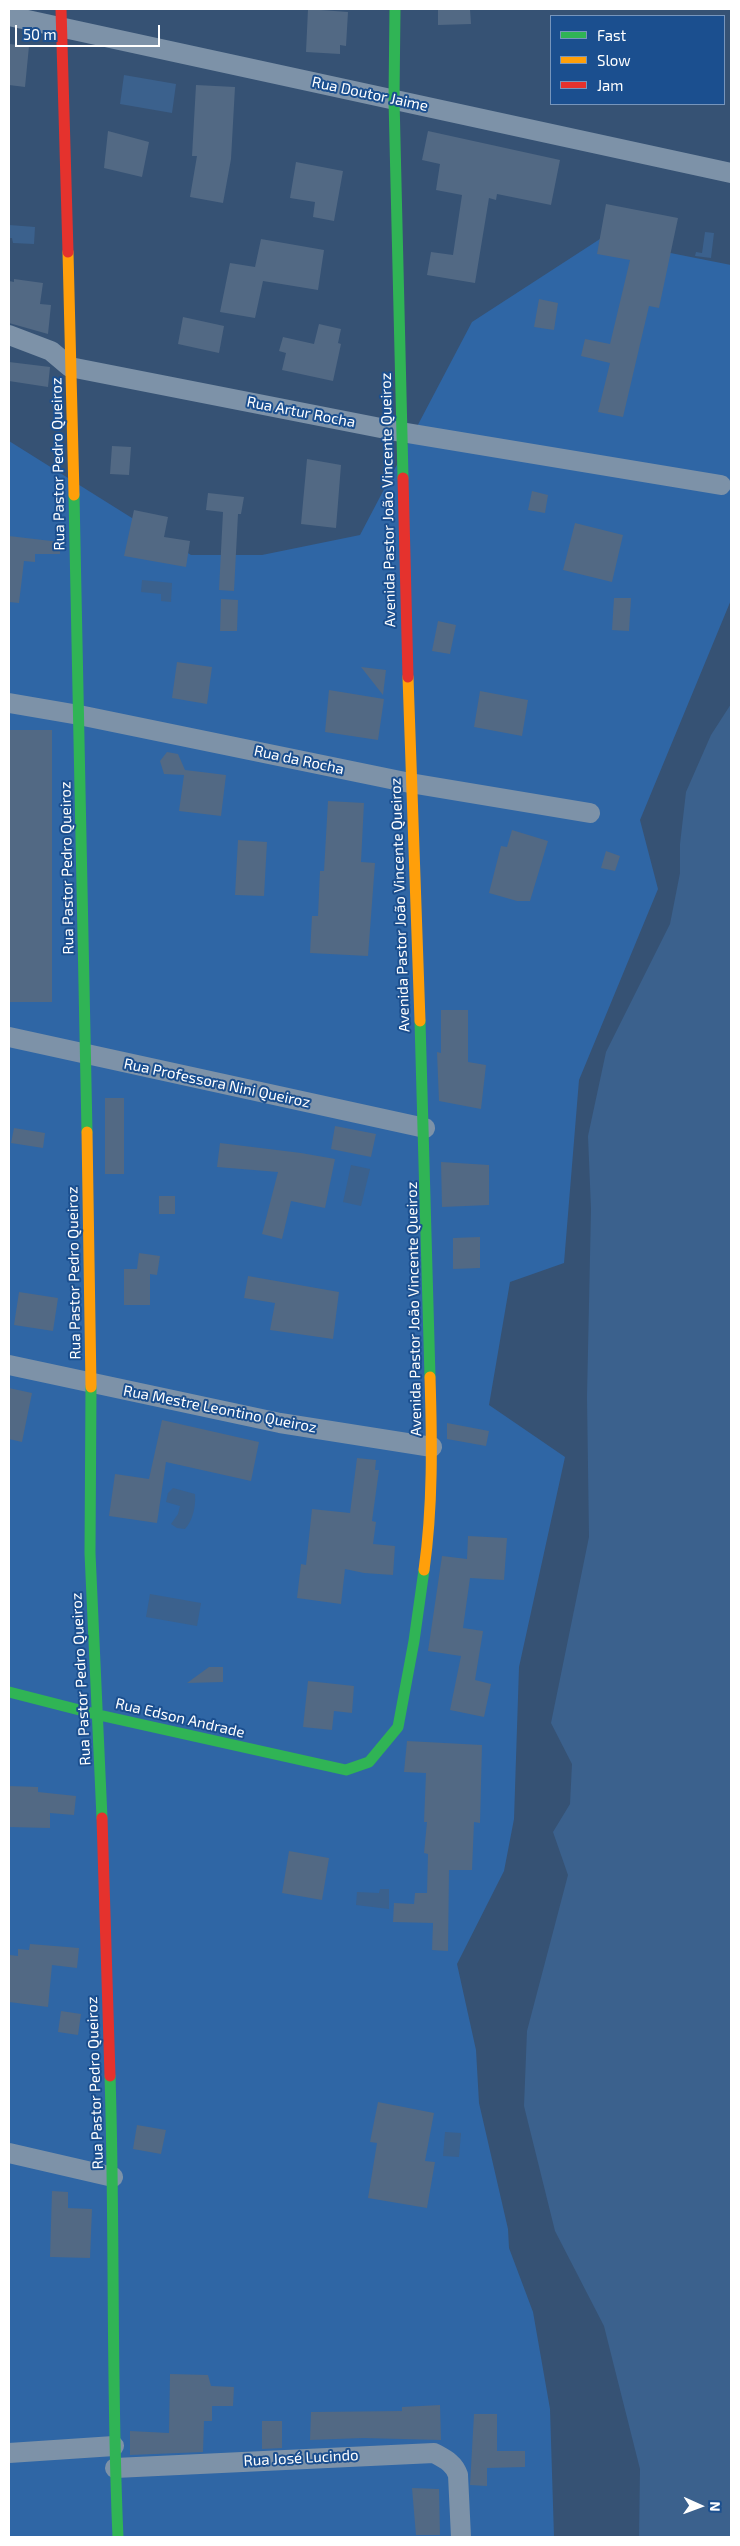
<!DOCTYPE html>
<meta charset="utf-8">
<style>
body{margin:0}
#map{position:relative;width:740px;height:2546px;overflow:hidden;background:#365274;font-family:"Exo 2",sans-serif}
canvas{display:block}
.frame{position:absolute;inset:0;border:10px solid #fff;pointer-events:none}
.legend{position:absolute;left:550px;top:15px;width:175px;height:90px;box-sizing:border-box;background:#1b4f8f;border:1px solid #7695bc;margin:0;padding:6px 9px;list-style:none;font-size:15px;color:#fff}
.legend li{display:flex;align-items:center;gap:10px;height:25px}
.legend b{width:25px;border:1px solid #7695bc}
.north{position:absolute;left:675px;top:2481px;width:50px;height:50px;-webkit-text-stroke:4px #1b4f8f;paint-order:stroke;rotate:92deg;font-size:14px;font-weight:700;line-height:20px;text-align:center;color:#fff}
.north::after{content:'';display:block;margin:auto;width:18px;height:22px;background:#fff;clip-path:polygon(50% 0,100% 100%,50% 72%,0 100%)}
.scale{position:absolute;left:15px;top:25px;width:145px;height:22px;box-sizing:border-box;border:2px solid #fff;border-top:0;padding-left:6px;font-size:15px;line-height:18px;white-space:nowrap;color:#fff;-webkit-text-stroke:4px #1b4f8f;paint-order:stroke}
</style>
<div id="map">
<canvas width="740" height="2546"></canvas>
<div class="frame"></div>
<ul class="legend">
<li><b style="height:6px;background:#30b455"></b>Fast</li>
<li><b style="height:6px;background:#ff9f0a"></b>Slow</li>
<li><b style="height:6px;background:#e5322d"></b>Jam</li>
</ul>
<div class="north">N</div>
<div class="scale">50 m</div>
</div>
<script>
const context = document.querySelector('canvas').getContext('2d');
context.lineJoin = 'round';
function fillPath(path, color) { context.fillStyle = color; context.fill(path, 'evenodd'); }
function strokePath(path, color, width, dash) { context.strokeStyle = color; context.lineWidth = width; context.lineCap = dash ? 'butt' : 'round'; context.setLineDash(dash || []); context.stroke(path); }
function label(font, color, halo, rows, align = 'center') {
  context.font = font + ' "Exo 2",sans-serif'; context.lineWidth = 4; context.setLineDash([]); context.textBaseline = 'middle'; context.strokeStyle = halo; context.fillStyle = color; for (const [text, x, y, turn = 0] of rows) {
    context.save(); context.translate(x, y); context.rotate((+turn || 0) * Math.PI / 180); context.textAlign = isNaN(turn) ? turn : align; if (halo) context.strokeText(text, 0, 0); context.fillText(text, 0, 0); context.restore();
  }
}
const green = new Path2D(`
 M600,239L731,265V600L640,820L658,889L579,1080L564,1263L510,1282L489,1405L565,1457L519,1667L514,1819L504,1871L457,1964L476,2050L479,2103L508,2229L509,2248L533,2312L550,2409L554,2537H9V441L191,555H262L360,535L472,322Z`);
const water = new Path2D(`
 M124,75L176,84L172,113L120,104Z
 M9,225L35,227L34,244L13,243L12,238H9Z
 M705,232L714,233L711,258L695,256L696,252L702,253Z
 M142,580L172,583L171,602L161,601V594L141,592Z
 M731,704V2537H639L640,2469L614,2366L604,2326L555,2231L524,2106L527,2031L568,1875L553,1832L570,1804L572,1764L551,1723L589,1537L587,1397L591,1209L588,1136L606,1052L670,924L680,873V844L686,792L711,735Z
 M351,1165L370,1169L361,1206L343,1202Z
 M173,1488L195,1494C196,1506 193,1520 185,1529L177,1528L171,1524L178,1514L180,1506L166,1502L168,1493Z
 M150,1594L201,1603L197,1626L146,1617Z
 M380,1889H389V1909L356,1905L357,1892L379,1893Z
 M445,2132L461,2133L459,2157L443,2156Z`);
const building = new Path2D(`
 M308,9L348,12L346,46L340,45V54L306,52Z
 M438,9H470L471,24L438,25Z
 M9,44L29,46L25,87L9,85Z
 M196,85L235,87L231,159L223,203L190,197L197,156H192Z
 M108,131L149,142L142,177L104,168Z
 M428,131L560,160L551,205L497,194L496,200L489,198L475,283L427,275L431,252L453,255L462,195L436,190L440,164L422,160Z
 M296,162L343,171L334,221L313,217L315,202L290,198Z
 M606,204L678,218L659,308L649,306L623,417L598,412L610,363L581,356L585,339L610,344L630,260L597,254Z
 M261,239L324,250L318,290L263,281L255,318L220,312L230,263L255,267Z
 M14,279L43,283L40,304L51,305L48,334L9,323V281L14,282Z
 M539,299L558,303L554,330L534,327Z
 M183,317L224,326L219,353L178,344Z
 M319,324L341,329L338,343L341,344L333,381L282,370L286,353L279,351L283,337L314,344Z
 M9,362L50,367L48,387L9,381Z
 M112,446L131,447L129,475L110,474Z
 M307,459L341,465L336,528L301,524Z
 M532,491L548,495L545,513L528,510Z
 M208,493L244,497L241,514H238L234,591L219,590L223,512L206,510Z
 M134,510L168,517L164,537L190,541L186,567L124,556Z
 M575,523L623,535L612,582L563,570Z
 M9,536L60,542V554H35V562L24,561L19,603L9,602Z
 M614,598H631L629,631L612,630Z
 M221,599L238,600L237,631H220Z
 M438,621L456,625L450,654L432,651Z
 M177,662L212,667L207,704L172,698Z
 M361,667L386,670L383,695Z
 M329,690L384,699L378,740L325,732Z
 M480,691L528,700L522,736L474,727Z
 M9,730H52V1002H9Z
 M167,752L178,754L185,770L226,775L221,816L179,811L184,775L164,774L160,761Z
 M328,801L364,803L361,862L375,863L368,956L310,953L312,916H318L320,871H324Z
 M512,830L548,841L530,901H517L489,893L501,846L507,847Z
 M238,840L267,842L264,896L235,895Z
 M606,851L620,856L615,871L601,868Z
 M441,1010H468V1062L486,1065L481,1109L439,1101L437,1052L441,1053Z
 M105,1098H124V1174H105Z
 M335,1126L376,1134L371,1157L331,1149Z
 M14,1128L45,1133L43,1148L11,1143Z
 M220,1143L301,1153L335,1159L325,1208L291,1201L282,1239L262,1234L278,1172L217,1167Z
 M441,1162L489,1165V1205L442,1207Z
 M159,1196H175V1214H159Z
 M480,1237V1268L453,1269V1238Z
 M139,1253L160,1256L157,1275L150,1274V1305H124V1269H137Z
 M248,1276L339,1292L333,1339L270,1330L275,1303L244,1298Z
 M19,1292L58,1298L53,1331L14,1325Z
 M9,1388L32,1393L22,1442L9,1439Z
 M162,1420L259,1442L251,1481L166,1462L157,1523L109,1516L115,1474L149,1479Z
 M447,1423L489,1431L486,1446L447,1439Z
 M357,1458L376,1460L375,1470H379L372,1521L376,1522L373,1544L395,1546L393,1575L364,1573L345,1569L341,1604L297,1598L301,1564L306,1565L312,1509L350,1513Z
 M468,1536L507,1538L504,1580L470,1578L463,1628L483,1631L475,1680L491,1684L484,1717L450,1710L461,1656L428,1651L442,1556L467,1559Z
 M209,1667H223V1682L187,1683Z
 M308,1681L354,1686L352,1713L334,1711L332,1730L303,1727Z
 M407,1741L482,1745L480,1823L474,1822L472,1870H449L448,1951L432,1950L433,1923L393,1922L394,1903L414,1904L415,1893H427L428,1854L424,1853L427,1822H424L426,1773L404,1772Z
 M9,1786L38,1787V1792L76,1796L74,1815L50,1813V1828L9,1827Z
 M289,1851L329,1858L322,1900L282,1893Z
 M30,1944L79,1948L77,1968L52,1965L48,2007L9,2002L10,1955L18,1956V1949L29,1950Z
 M61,2011L81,2014L78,2035L58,2032Z
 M378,2102L434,2113L425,2161L435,2162L427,2208L368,2198L377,2143L370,2142Z
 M137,2125L166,2130L161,2154L133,2149Z
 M52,2191L68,2192V2208L92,2209L90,2258L50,2257Z
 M170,2374L208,2375L211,2386L234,2387L233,2406H212V2421H204L203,2452L130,2455V2431L169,2433Z
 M440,2405L441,2440L363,2438L310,2440L311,2412L402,2411V2407Z
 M474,2414H497V2451H525V2467L487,2468V2486L470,2485Z
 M262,2421H282V2448L262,2449Z
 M412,2488L439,2489L440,2535H416Z`);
const street = new Path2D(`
 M9,16L731,173
 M9,335L51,351L70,367L401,432L721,485
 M9,703L79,715L410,783L590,813
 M9,1037L425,1128
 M9,1365L280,1423L432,1447
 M9,2153L113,2177
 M9,2453L114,2446
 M115,2468L434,2453C445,2459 454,2463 458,2475L461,2537`);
const fast = new Path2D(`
 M395,9L394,99L403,478
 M74,495L87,1132
 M420,1021L430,1377
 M91,1387L90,1553L102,1818
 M9,1692L99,1715L346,1770L369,1762L398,1727L414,1641L424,1570
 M110,2076C115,2230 111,2383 118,2537`);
const slow = new Path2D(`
 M68,252L74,495
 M408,677L420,1021
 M87,1132L91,1387
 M424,1570C433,1506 432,1441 430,1377`);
const jam = new Path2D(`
 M61,9L68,252
 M403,478L408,677
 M102,1818L110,2076`);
const streetNames = [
 ["Rua Doutor Jaime",370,94,12],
 ["Rua Artur Rocha",301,412,11],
 ["Rua Pastor Pedro Queiroz",58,464,-91],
 ["Avenida Pastor João Vincente Queiroz",388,500,-91],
 ["Rua da Rocha",299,760,12],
 ["Rua Pastor Pedro Queiroz",67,868,-91],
 ["Avenida Pastor João Vincente Queiroz",400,905,-92],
 ["Rua Professora Nini Queiroz",217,1083,12],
 ["Rua Pastor Pedro Queiroz",74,1273,-91],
 ["Avenida Pastor João Vincente Queiroz",414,1309,-91],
 ["Rua Mestre Leontino Queiroz",220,1409,11],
 ["Rua Pastor Pedro Queiroz",81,1679,-93],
 ["Rua Edson Andrade",180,1718,13],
 ["Rua Pastor Pedro Queiroz",95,2083,-92],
 ["Rua José Lucindo",301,2458,-3]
];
fillPath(green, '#2f66a5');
fillPath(water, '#3b618d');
fillPath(building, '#526984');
strokePath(street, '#7d92a8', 20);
strokePath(fast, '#30b455', 11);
strokePath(slow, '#ff9f0a', 11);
strokePath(jam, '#e5322d', 11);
label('15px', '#fff', '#1b4f8f', streetNames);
</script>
